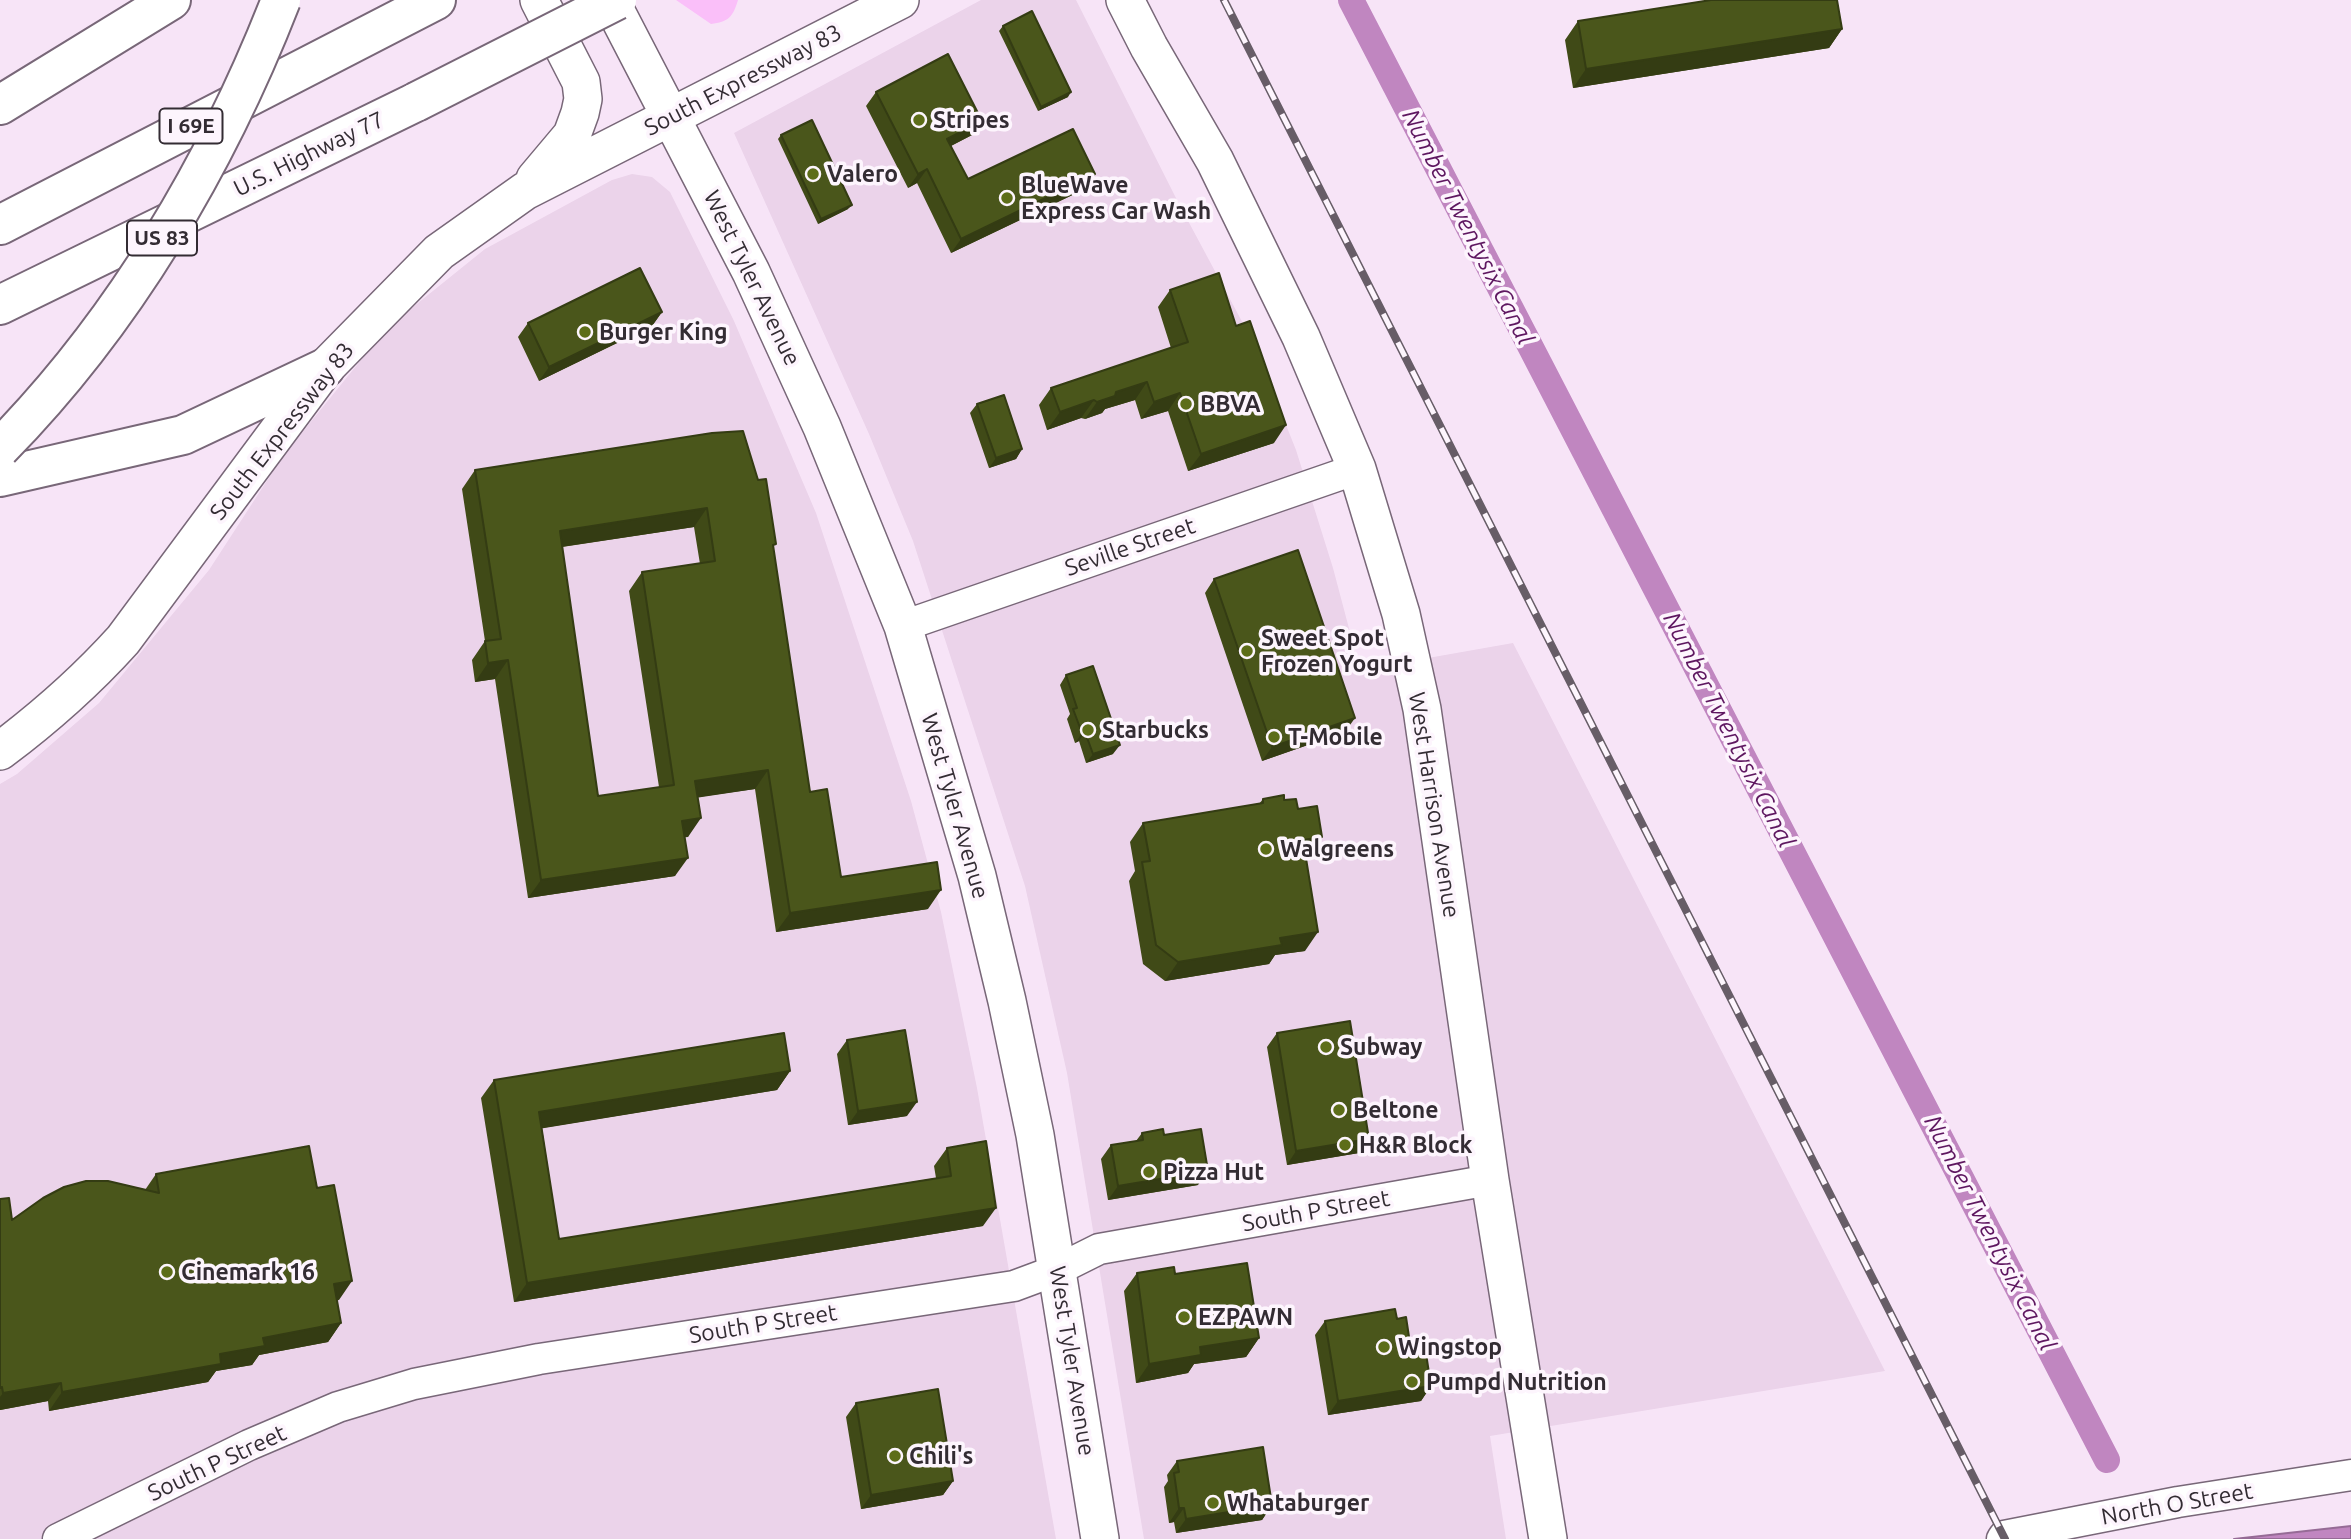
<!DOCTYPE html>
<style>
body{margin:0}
canvas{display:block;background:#f7e4f7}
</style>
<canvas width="2351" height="1539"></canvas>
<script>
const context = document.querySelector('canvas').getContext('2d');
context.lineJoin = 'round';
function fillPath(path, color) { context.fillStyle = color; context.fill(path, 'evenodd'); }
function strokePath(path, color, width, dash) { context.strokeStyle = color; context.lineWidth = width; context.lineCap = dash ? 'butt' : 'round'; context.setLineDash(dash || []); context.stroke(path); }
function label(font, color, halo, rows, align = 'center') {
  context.font = font + ' Ubuntu,sans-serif'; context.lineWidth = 7; context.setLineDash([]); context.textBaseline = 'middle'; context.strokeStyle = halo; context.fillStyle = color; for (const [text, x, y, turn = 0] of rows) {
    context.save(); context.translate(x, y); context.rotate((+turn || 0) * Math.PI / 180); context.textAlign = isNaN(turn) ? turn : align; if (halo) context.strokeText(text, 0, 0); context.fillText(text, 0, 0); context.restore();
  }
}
const built = new Path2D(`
 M981,0H1076L1179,204L1253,342L1296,450L1333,568L1360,670L1513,643L1885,1371L1490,1436L1506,1539H1144L1067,1073L1025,886L913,541L869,434L734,133Z
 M632,174L652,177L670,192L734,321L816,513L911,801L941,912L977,1088L1056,1539H0V784L17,774L99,703L209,570L283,456L387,328L485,249L612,180Z`);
const green = new Path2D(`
 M676,0H738C733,17 728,22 711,24Z`);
const water = new Path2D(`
 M2351,1526V1539H2234Z`);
const canal = new Path2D(`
 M1351,0L2107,1460`);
const minor = new Path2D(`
 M903,626L1357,469
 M58,1539L249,1445L338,1407L414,1384L539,1359L1014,1286L1057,1270L1099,1249L1490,1180
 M2002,1539L2004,1536L2178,1502L2351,1475`);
const major = new Path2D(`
 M610,0L751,272L822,427L903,626L977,876L1007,1001L1035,1135L1100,1539
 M1125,0L1149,47L1215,161L1301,337L1357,469L1401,614L1422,709L1490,1180L1548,1539
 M535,179L572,135L580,113L583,99L581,82L539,0
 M0,751C44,718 86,681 123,640L325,368L439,252L525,191L900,0`);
const highway = new Path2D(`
 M0,105L171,0
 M0,225L436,0
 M0,305L416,102
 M0,477L183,435L325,368`);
const rail = new Path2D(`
 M1224,0L2005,1539`);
const highwayBridge = new Path2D(`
 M416,102L617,0
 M0,448C124,322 217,164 281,0`);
const wall = new Path2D(`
 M1578,21L1842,29L1829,48L1573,88L1565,40Z
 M1003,26L1068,97L1038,111L999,31Z
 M876,92L982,121L972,135L951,146L968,179L1085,189L951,253L917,183L908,188L866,106Z
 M781,135L848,209L818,224L778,139Z
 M1170,290L1274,443L1188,471L1168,411L1141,419L1135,400L1105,409L1102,413L1085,419L1081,418L1047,430L1039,405L1051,388L1171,348L1158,307Z
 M662,312L652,326L539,381L518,337L528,323Z
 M977,404L1022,449L1016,459L989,468L970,413Z
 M712,433L773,548L810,792L841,877L928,909L776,932L755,789L698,797L688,837H685L675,876L528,898L495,679L475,682L472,660L485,641L462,489L475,470ZM694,527L700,564L642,572L629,591L659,787L598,796L562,547Z
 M1214,579L1345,732L1262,761L1205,593Z
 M1066,675L1113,754L1086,763L1079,741L1075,743L1067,719L1070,714L1060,685Z
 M1263,799L1284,800L1298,809L1309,855L1306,856L1305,951L1275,955L1269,964L1165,981L1143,964L1129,881L1135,871L1130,842L1143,823L1259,804Z
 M1277,1033L1359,1153L1287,1165L1267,1047Z
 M847,1040L907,1116L848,1125L837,1054Z
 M790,1071L777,1090L542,1128L559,1239L936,1178L934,1166L947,1148L983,1226L514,1302L481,1098L494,1080Z
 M1142,1133L1164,1135L1198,1185L1108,1200L1101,1159L1111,1145L1136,1141Z
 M156,1174L339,1300H336L341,1323L328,1342L259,1355L252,1365L216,1371L208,1382L49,1411L48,1401L0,1410V1199L12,1220L145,1190Z
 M1137,1273L1175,1274L1259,1338L1246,1357L1194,1364L1188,1373L1136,1383L1124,1291Z
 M1397,1319L1411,1350L1431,1386L1421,1401L1328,1415L1315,1335L1325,1321Z
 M856,1403L953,1481L943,1495L861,1509L846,1417Z
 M1177,1461L1272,1505L1262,1520L1176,1533L1174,1522L1169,1523L1164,1487L1168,1481L1167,1475Z`);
const shadedWall = new Path2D(`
 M1842,29L1829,48L1573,88L1586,69Z
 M1071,92L1068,97L1038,111L1041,107Z
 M982,121L972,135L937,153L947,139Z
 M927,169L917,183L908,188L918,174Z
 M1095,174L1085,189L951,253L961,239Z
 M852,205L848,209L818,224L821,219Z
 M662,312L652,326L539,381L549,367Z
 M1147,382L1135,400L1105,409L1102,413L1085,419L1097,402L1116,392Z
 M1180,393L1168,411L1141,419L1154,402Z
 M1094,400L1081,418L1047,430L1060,412Z
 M1286,425L1274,443L1188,471L1201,454Z
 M1022,449L1016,459L989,468L996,458Z
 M707,508L694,527L547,549L560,531Z
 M508,660L495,679L475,682L488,663Z
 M1355,718L1345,732L1262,761L1272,747Z
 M1085,732L1079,741L1075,743L1082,733Z
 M1120,745L1113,754L1086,763L1093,754Z
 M768,770L755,789L682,800L695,781Z
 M701,818L688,837L669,839L682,821Z
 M1322,837L1309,855L1290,858L1303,840Z
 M688,858L675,876L528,898L541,880Z
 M941,890L928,909L776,932L790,913Z
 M1318,932L1305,951L1275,955L1269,964L1165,981L1178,962L1280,938Z
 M790,1071L777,1090L526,1131L539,1112Z
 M917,1102L907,1116L848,1125L858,1111Z
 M1369,1139L1359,1153L1287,1165L1296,1151Z
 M1208,1171L1198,1185L1108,1200L1118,1186Z
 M996,1208L983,1226L514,1302L527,1283Z
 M352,1281L339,1300L321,1303L334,1284Z
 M341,1323L328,1342L259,1355L252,1365L216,1371L208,1382L49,1411L62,1392L220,1354L263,1338Z
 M1259,1338L1246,1357L1194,1364L1188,1373L1136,1383L1149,1364L1200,1347Z
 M61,1383L48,1401L0,1410V1397L3,1393Z
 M1431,1386L1421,1401L1328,1415L1338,1401Z
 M953,1481L943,1495L861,1509L871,1495Z
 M1272,1505L1262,1520L1176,1533L1186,1519Z
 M1179,1508H1184L1174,1522L1169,1523Z`);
const building = new Path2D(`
 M1711,0H1837L1842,29L1586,69L1578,21Z
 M1032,11L1071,92L1041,107L1003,26Z
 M948,54L982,121L947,139L968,179L1073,129L1095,174L961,239L927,169L918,174L876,92Z
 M812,120L852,205L821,219L781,135Z
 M640,268L662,312L549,367L528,323Z
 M1219,273L1236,326L1250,321L1286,425L1201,454L1180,393L1154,402L1147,382L1116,392L1115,396L1097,402L1094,400L1060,412L1051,388L1188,342L1170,290Z
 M1004,395L1022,449L996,458L977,404Z
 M743,431L758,480L766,479L776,544L773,545L810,792L827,789L841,877L937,862L941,890L790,913L768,770L695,781L701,818L682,821L688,858L541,880L508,660L488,663L485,641L501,639L475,470L712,433ZM707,508L715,561L642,572L674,785L598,796L560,531Z
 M1298,550L1355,718L1272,747L1214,579Z
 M1093,666L1120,745L1093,754L1085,732L1082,733L1073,709L1077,708L1066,675Z
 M1284,795V800L1296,799L1298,809L1317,806L1322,837L1303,840L1318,932L1280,938L1282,945L1178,962L1156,945L1142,862L1150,861L1143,823L1263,803V799Z
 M1350,1021L1369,1139L1296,1151L1277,1033Z
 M905,1030L917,1102L858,1111L847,1040Z
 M784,1033L790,1071L539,1112L559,1239L951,1176L947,1148L986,1141L996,1208L527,1283L494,1080Z
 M1163,1129L1164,1135L1201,1129L1208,1171L1118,1186L1111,1145L1143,1140L1142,1133Z
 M309,1146L317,1188L334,1185L352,1281L334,1284L341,1323L263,1338L265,1346L220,1354L221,1364L62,1392L61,1383L3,1393L2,1387L0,1388V1199L9,1198L12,1220L43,1198L64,1187L86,1181H108L159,1193L156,1174Z
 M1247,1263L1259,1338L1200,1347L1201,1355L1149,1364L1137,1273L1174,1267L1175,1274Z
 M1395,1309L1397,1319L1406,1317L1411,1350L1425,1347L1431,1386L1338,1401L1325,1321Z
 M938,1389L953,1481L871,1495L856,1403Z
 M1263,1447L1272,1505L1186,1519L1184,1508H1179L1174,1473L1179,1472L1177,1461Z`);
const markers = [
 [919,120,7,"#5d6d19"],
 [813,174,7,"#5d6d19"],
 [1007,198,7,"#5d6d19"],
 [585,332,7,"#5d6d19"],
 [1186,404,7,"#5d6d19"],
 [1247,651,7,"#5d6d19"],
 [1088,730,7,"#5d6d19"],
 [1274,737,7,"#5d6d19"],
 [1266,849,7,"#5d6d19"],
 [1326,1047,7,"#5d6d19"],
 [1339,1110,7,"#5d6d19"],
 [1345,1145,7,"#5d6d19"],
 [1149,1172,7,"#5d6d19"],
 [167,1272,7,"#5d6d19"],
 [1184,1317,7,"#5d6d19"],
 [1384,1347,7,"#5d6d19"],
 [1412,1382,7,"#5d6d19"],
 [895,1456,7,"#5d6d19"],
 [1213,1503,7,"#5d6d19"]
];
const shields = [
 [191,126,63],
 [162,238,70]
];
const shieldNames = [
 ["I 69E",191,126],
 ["US 83",162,238]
];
const streetNames = [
 ["South Expressway 83",743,80,-27],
 ["U.S. Highway 77",309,154,-26],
 ["West Tyler Avenue",752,278,64],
 ["South Expressway 83",282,431,-52],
 ["Seville Street",1130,547,-19],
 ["West Harrison Avenue",1434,805,81],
 ["West Tyler Avenue",955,806,74],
 ["South P Street",1316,1211,-10],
 ["South P Street",763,1324,-9],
 ["West Tyler Avenue",1072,1361,81],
 ["South P Street",217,1463,-25],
 ["North O Street",2177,1504,-10]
];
const poiNames = [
 ["Stripes",933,120],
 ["Valero",827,174],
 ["BlueWave",1021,185],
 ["Express Car Wash",1021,211],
 ["Burger King",599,332],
 ["BBVA",1200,404],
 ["Sweet Spot",1261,638],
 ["Frozen Yogurt",1261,664],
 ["Starbucks",1102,730],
 ["T-Mobile",1288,737],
 ["Walgreens",1280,849],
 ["Subway",1340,1047],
 ["Beltone",1353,1110],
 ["H&R Block",1359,1145],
 ["Pizza Hut",1163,1172],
 ["Cinemark 16",181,1272],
 ["EZPAWN",1198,1317],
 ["Wingstop",1398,1347],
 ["Pumpd Nutrition",1426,1382],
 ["Chili's",909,1456],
 ["Whataburger",1227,1503]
];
const waterNames = [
 ["Number Twentysix Canal",1468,227,63],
 ["Number Twentysix Canal",1729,730,63],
 ["Number Twentysix Canal",1990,1233,63]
];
fillPath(built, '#ebd3ea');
fillPath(green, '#fabff9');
fillPath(water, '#c086c0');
strokePath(water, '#966b96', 2);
strokePath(canal, '#c086c0', 26);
strokePath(minor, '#786778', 33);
strokePath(major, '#786778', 40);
strokePath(highway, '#786778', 42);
strokePath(minor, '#fff', 30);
strokePath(major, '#fff', 37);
strokePath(highway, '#fff', 38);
strokePath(rail, '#675d67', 8);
strokePath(rail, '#fdf5fd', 5, [16]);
strokePath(highwayBridge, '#786778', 42, []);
strokePath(highwayBridge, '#fff', 38);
fillPath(wall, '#404a17');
fillPath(shadedWall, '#343c13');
fillPath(building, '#4a561b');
strokePath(building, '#343c13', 2);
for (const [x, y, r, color] of markers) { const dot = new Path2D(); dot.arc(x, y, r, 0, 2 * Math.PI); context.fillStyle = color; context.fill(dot); strokePath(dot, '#fdf5fd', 2.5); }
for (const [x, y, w] of shields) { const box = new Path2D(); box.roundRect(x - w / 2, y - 17.5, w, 35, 5); context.fillStyle = '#fdf5fd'; context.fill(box); strokePath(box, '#332c33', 2); }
label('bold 21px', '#332c33', null, shieldNames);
label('23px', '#332c33', '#fdf5fd', streetNames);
label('bold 23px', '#332c33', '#fdf5fd', poiNames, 'left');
label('italic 24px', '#5e1760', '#fdf5fd', waterNames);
</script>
